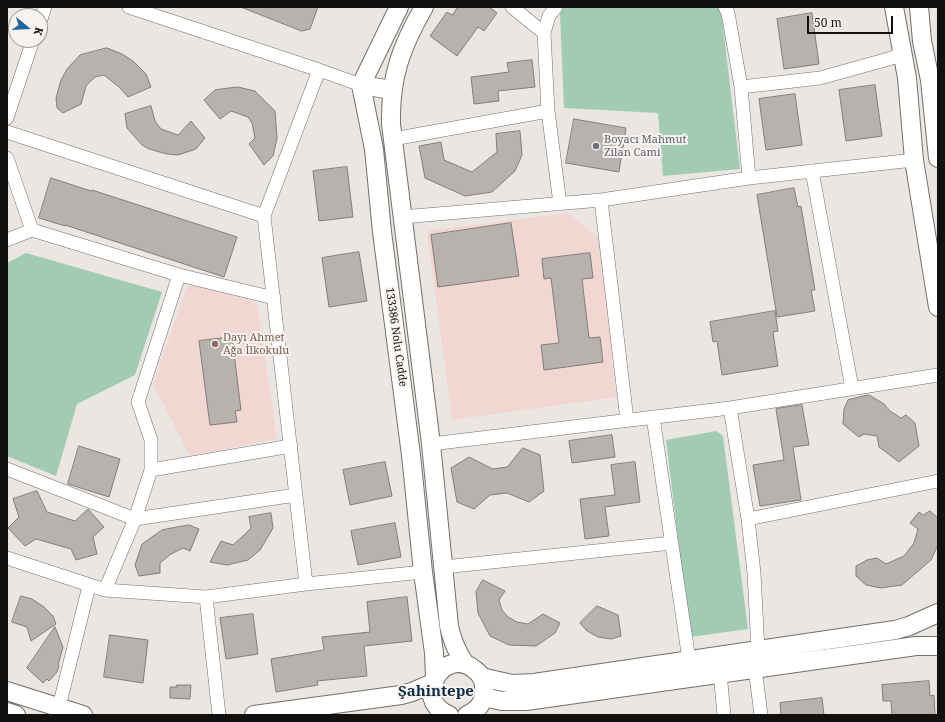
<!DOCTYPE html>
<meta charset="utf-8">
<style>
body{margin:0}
#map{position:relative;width:945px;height:722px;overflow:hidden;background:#ebe6e1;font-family:"Noto Serif",serif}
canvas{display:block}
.frame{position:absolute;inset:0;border:8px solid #12110f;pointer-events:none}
.north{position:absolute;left:8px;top:8px;width:40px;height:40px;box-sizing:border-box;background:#f8f3ee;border:1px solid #9c9995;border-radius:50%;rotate:108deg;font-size:11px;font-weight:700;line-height:16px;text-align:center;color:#12110f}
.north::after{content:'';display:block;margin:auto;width:14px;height:18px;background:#1d669a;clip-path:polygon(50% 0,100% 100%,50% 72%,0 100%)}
.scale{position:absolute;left:807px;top:16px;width:86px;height:18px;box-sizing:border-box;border:2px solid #12110f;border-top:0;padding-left:5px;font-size:12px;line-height:14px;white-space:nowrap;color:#12110f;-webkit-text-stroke:3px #f8f3ee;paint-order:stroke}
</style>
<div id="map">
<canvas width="945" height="722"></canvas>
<div class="frame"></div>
<div class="north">K</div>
<div class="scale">50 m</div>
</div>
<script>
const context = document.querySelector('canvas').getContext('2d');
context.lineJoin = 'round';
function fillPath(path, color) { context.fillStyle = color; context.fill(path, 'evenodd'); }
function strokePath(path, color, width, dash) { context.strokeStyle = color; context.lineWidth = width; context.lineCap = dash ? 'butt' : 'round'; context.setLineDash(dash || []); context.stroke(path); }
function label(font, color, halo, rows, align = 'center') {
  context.font = font + ' "Noto Serif",serif'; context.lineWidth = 4; context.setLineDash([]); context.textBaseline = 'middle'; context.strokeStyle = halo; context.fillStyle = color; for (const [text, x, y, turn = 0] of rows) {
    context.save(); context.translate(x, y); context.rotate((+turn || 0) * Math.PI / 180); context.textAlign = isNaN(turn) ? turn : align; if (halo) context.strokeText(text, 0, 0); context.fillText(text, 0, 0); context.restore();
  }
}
const education = new Path2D(`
 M568,213L600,239L616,397L452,420L427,231Z
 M196,284L257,303L277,439L190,456L153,384L187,287Z`);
const green = new Path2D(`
 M564,7H717L721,10L740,169L663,176L658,113L564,108L560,13Z
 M26,253L162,292L135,375L77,404L56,476L7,456V263Z
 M716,431L723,436L748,629L690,637L666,440Z`);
const building = new Path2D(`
 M241,7H318L310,29L302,31Z
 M458,7H489L497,13L484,31L478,27L457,56L430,36L447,12L452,15Z
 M812,13L819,64L784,69L777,19Z
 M107,48L122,54L133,61L146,74L151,87L128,97L119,87L104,75L95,77L86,86L81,104L63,113L57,108L56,98L61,80L67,69L80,55Z
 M532,60L535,87L498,91L499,101L474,104L471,77L509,72L507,63Z
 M875,85L882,136L846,141L839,90Z
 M238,87L255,91L275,111L277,138L273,156L264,165L249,144L255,138L252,123L248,117L231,111L220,119L204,100L215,90Z
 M795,94L802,145L766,150L759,99Z
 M151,106L155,121L161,129L178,135L191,121L205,138L196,149L178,155L167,154L149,149L142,145L127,128L125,114Z
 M574,119L626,128L619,172L566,163Z
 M520,131L522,155L515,171L492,192L465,196L425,178L419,146L441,142L444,160L472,172L497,152L496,134Z
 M347,167L353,217L319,221L313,171Z
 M51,178L91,191L92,190L237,237L224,277L65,225V226L39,218Z
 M794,188L798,207L801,206L815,290H811L815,311L777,317L757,195Z
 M511,223L519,276L438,287L431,235Z
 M359,252L367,301L329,307L322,258Z
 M590,253L593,278L582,279L589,338L600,337L603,362L544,370L541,345L559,343L551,278L544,279L542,259Z
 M775,311L778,331L773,332L778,366L722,375L717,341L713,342L710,322Z
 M232,337L241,410L235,411L237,422L210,425L199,341Z
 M869,395L884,404L890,411L901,418L906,415L915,423L919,446L899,462L879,447L877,436L864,434L859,437L843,424L844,409L848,400Z
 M802,405L809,445L793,447L801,500L760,506L753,465L784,460L776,409Z
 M612,435L615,457L572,463L569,441Z
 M79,446L120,459L109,497L68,484Z
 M523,448L540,455L544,491L529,502L507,493L490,495L474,509L457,502L451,468L469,457L493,469L507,467Z
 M385,462L392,496L350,505L343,470Z
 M635,462L640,502L605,507L609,536L585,539L580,499L615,495L611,465Z
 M37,491L47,512L75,521L88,509L104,527L93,537L97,554L76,560L71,549L36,539L25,546L8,528L19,517L13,499Z
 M930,511L938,518V545L931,560L902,585L881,588L866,585L856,576V566L867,560L877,558L886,564L904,556L914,543L918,529L910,523L919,512L923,515Z
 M271,513L273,528L260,550L248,560L227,565L210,562L221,541L233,545L244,535L251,528L249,517Z
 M395,523L401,557L358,565L351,531Z
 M189,525L199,529L190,551L183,548L171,554L160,563V573L139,576L135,565L142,544L162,530Z
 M483,580L505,591L499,600L502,610L508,617L517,622L528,624L543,614L560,623L555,633L536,646L509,645L490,636L478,613L476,592Z
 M21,596L32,599L44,607L53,616L56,624L31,641L27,627L12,622Z
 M407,597L412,641L364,646L367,676L317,681L318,685L276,692L271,659L324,650L322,637L370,632L367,602Z
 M597,606L618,615L621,636L611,639L598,637L587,631L580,623Z
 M253,614L258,654L226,659L220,618Z
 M55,627L63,647L58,665L59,666L57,672L49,681L47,679L43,683L27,668Z
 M110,635L148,640L143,683L104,677Z
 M929,681L930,696L934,695L935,715H892L891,701H883L882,685Z
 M177,685H191L190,699L170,698V687H177Z
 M822,698L824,715H781L780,703Z`);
const street = new Path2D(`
 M129,7L319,70L361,85
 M512,7L544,33
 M556,7L549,16L544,33L548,111L560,204
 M725,7L728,13L741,87L749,178
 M40,22L45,7
 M741,87L820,78L892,58L902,53
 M7,118L33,40
 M7,132L264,216L319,70
 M393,139L548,111
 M7,158L32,230
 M812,171L852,388
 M601,200L627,420
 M264,216L306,584L423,572
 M402,217L601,200L749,178L914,160
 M7,240L32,230L179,275L274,298
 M653,417L689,660
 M431,444L730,408
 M7,469L135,519L296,495
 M151,470L291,446
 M748,519L938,481
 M7,558L105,590L206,597L306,584
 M444,567L672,543
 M105,590L135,519L151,470V440L138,402L179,275
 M206,597L219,715
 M758,650L754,573L748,519L730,408L938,375
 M755,668L761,715
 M720,673L724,715
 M59,707L89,586`);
const secondary = new Path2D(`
 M399,7L361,85L374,149L382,232L411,455L423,572L434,653L435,677
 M424,7C401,47 390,77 391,124L431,444L449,626C452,641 457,652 465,664
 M894,7L907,78L914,160L938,307
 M919,7L922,41L930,80L938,158
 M361,85L392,90
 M481,677L512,684L534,683L895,630L909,626L938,613
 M7,691L83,715
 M484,697L502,701H526L916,646H938
 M7,712L16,715
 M254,715L401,695L412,692L433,683
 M449,715C410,699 445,644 475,670C482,675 485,683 484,692C484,703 477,711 467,715`);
const markers = [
 [596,146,4,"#6b7280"],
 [215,344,4,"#8d6e63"]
];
const worshipNames = [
 ["Boyacı Mahmut",604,140],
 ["Zilan Cami",604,153]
];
const streetNames = [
 ["133386 Nolu Cadde",396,337,82]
];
const educationNames = [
 ["Dayı Ahmet",223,338],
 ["Ağa İlkokulu",223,351]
];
const districtNames = [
 ["Şahintepe",436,692]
];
fillPath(education, '#f1d6d2');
fillPath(green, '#a1ccb2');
fillPath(building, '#b7b2ad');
strokePath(building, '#827e79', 1);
strokePath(street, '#736f6a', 14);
strokePath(secondary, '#736f6a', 20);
strokePath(street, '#fff', 13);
strokePath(secondary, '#fff', 18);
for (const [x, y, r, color] of markers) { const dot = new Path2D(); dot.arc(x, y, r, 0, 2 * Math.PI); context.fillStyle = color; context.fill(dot); strokePath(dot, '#f8f3ee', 1.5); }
label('11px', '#5b616d', '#f8f3ee', worshipNames, 'left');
label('11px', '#12110f', '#f8f3ee', streetNames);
label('11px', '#785e54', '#f8f3ee', educationNames, 'left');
label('bold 15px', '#0c2e47', '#f8f3ee', districtNames);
</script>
